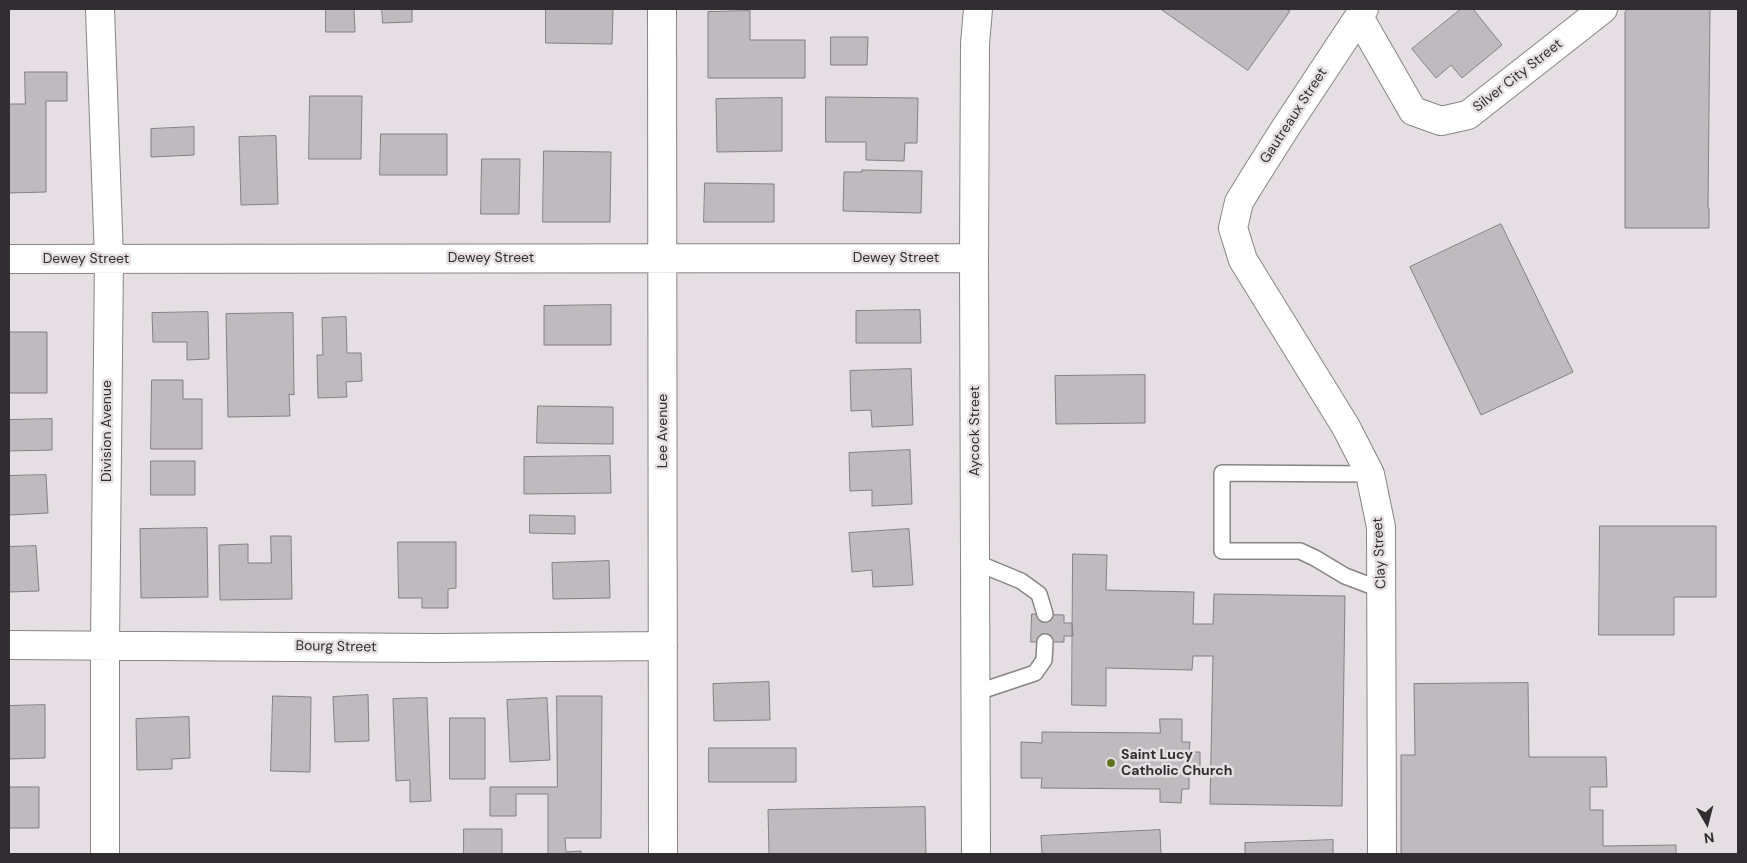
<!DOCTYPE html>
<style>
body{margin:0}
#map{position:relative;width:1747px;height:863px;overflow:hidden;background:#e5dfe3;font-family:"DM Sans",sans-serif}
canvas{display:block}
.frame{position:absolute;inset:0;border:10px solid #302e30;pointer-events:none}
.north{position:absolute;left:1682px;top:798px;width:50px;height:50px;-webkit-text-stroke:4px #e5dfe3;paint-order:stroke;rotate:172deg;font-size:14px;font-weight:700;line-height:20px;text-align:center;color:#302e30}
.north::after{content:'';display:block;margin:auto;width:18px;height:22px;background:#302e30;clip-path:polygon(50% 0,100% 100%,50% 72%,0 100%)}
</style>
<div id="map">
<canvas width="1747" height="863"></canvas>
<div class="frame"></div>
<div class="north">N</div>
</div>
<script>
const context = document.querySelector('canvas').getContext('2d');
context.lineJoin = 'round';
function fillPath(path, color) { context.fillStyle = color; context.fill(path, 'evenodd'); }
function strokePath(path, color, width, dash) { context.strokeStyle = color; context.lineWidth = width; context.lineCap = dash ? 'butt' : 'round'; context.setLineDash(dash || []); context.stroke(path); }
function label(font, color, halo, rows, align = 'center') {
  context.font = font + ' "DM Sans",sans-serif'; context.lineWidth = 5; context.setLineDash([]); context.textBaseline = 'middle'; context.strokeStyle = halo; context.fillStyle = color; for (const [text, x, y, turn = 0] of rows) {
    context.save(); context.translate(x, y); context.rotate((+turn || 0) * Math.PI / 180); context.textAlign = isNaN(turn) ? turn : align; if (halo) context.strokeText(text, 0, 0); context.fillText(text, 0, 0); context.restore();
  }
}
const building = new Path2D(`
 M326,9H354L355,32H326Z
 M382,9H412V22L383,23Z
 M546,9H613L612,44L546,43Z
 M1161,9H1286L1290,11L1248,70Z
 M1461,9H1473L1502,45L1462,78L1451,65L1436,78L1412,49Z
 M1629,9H1710L1708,208H1709V228H1625V12Z
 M750,11V40H805V78H708V12Z
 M831,37H868L867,65H831Z
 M25,72H67V101H46V192L9,193V104H25Z
 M310,96H362L361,159H309Z
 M826,97L918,98L917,143H905L904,161L866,160V142H826Z
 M782,98V151L717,152L716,99Z
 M194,127V155L151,157V129Z
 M381,134H447V175H380Z
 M276,136L278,204L241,205L239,137Z
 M544,151L611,152L610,222H543Z
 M482,159H520L519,214H481Z
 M862,170L922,171L921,213L843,211L844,172H862Z
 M705,183L774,184V222H704Z
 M1501,224L1573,372L1481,415L1410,267Z
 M611,305V345H544V306Z
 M920,310L921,343H856V311Z
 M208,312L209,359L187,360V342H153L152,313Z
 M293,313L294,395L289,394L290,416L228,417L226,314Z
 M346,317L347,353H361L362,381L346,382L347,397L318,398L317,355H323L322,318Z
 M9,332H47V393H9Z
 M911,369L913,425L872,427L871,410L851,411L850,371Z
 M1145,375V423L1056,424L1055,376Z
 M152,380H183V399H202V449H151Z
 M538,406L613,407V444L537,443Z
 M52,419V450L9,451V420Z
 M910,450L912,504L872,506V490L850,491L849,453Z
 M610,456L611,493L524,494V457Z
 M151,461H195V495H151Z
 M46,475L48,513L9,515V528V476Z
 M530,515L575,516V534L530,533Z
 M1600,526H1716V597H1674V635H1599Z
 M207,528L208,597L141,598L140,529Z
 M909,529L913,585L873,587L872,570L852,572L849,533Z
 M271,536H291L292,599L220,600L219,545L248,544V563H271Z
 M398,542H456V588L448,589V608H422V598H399Z
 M36,546L39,591L9,592V547Z
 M1073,554L1107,555L1106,590L1194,592L1193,624H1213L1214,594L1345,596L1342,806L1210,804L1213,656H1193L1192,670L1106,668V706L1072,705Z
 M609,561L610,598L553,599L552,563Z
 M1032,614L1064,615V623H1072L1073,636H1064V642H1031Z
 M769,682L770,720L714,721L713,684Z
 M1528,683L1529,757H1606L1607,787H1590V810H1603V846L1676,845V854H1401V755H1415L1414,684Z
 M368,695L369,741L335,742L333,697Z
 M273,696L311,697L310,772L271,771Z
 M557,696H602L601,838H565L566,852L581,851V854H548V794H516V816H490V787H557Z
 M427,698L431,801L410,802V780L396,781L393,699Z
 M547,698L550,760L510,762L507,700Z
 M45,705V758L9,759V706Z
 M189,717L190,758L172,759V769L137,770L136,719Z
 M450,718H485V779H450Z
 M1160,719H1182V742H1190L1189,752H1200V775H1189V789H1182L1181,803L1160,802V789L1041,788L1042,778H1021V742L1042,743V732L1160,733Z
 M709,748H796V782H709Z
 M9,787H39V828H9Z
 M925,807L926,854H769L768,810Z
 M464,829H502V854H464Z
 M1160,830L1161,854H1042L1041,836Z
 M1333,840V854H1245V843Z`);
const service = new Path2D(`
 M1370,474L1222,473V551H1300L1315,558L1345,576L1382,590
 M975,562L1021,581L1039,594L1045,614
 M975,693L1035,673L1044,660L1045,642`);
const minor = new Path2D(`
 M100,9L109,259L105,645V854
 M662,9L663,854
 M1364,9L1286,127L1255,176L1239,202L1233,228L1243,260L1346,427L1370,474L1381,527L1382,854
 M1359,17L1413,111L1441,121L1468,115L1603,9
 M9,259L974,258
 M9,645L436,648L663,646
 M976,854L974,258L975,44L978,9`);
const markers = [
 [1111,763,5,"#607322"]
];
const streetNames = [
 ["Silver City Street",1518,76,-38],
 ["Gautreaux Street",1294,116,-57],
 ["Dewey Street",491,258],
 ["Dewey Street",896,258],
 ["Dewey Street",86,259],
 ["Division Avenue",107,431,-90],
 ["Lee Avenue",663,431,-90],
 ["Aycock Street",975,431,-90],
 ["Clay Street",1380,553,-93],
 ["Bourg Street",336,647,1]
];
const poiNames = [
 ["Saint Lucy",1121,755],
 ["Catholic Church",1121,771]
];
fillPath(building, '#bfbabe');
strokePath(building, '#847f83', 1);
strokePath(service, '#888387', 18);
strokePath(minor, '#888387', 30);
strokePath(service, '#fff', 15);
strokePath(minor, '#fff', 28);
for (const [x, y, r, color] of markers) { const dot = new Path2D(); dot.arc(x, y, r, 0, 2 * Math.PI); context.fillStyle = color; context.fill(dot); strokePath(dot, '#e5dfe3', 2); }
label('14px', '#302e30', '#e5dfe3', streetNames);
label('bold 14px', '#302e30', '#e5dfe3', poiNames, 'left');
</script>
